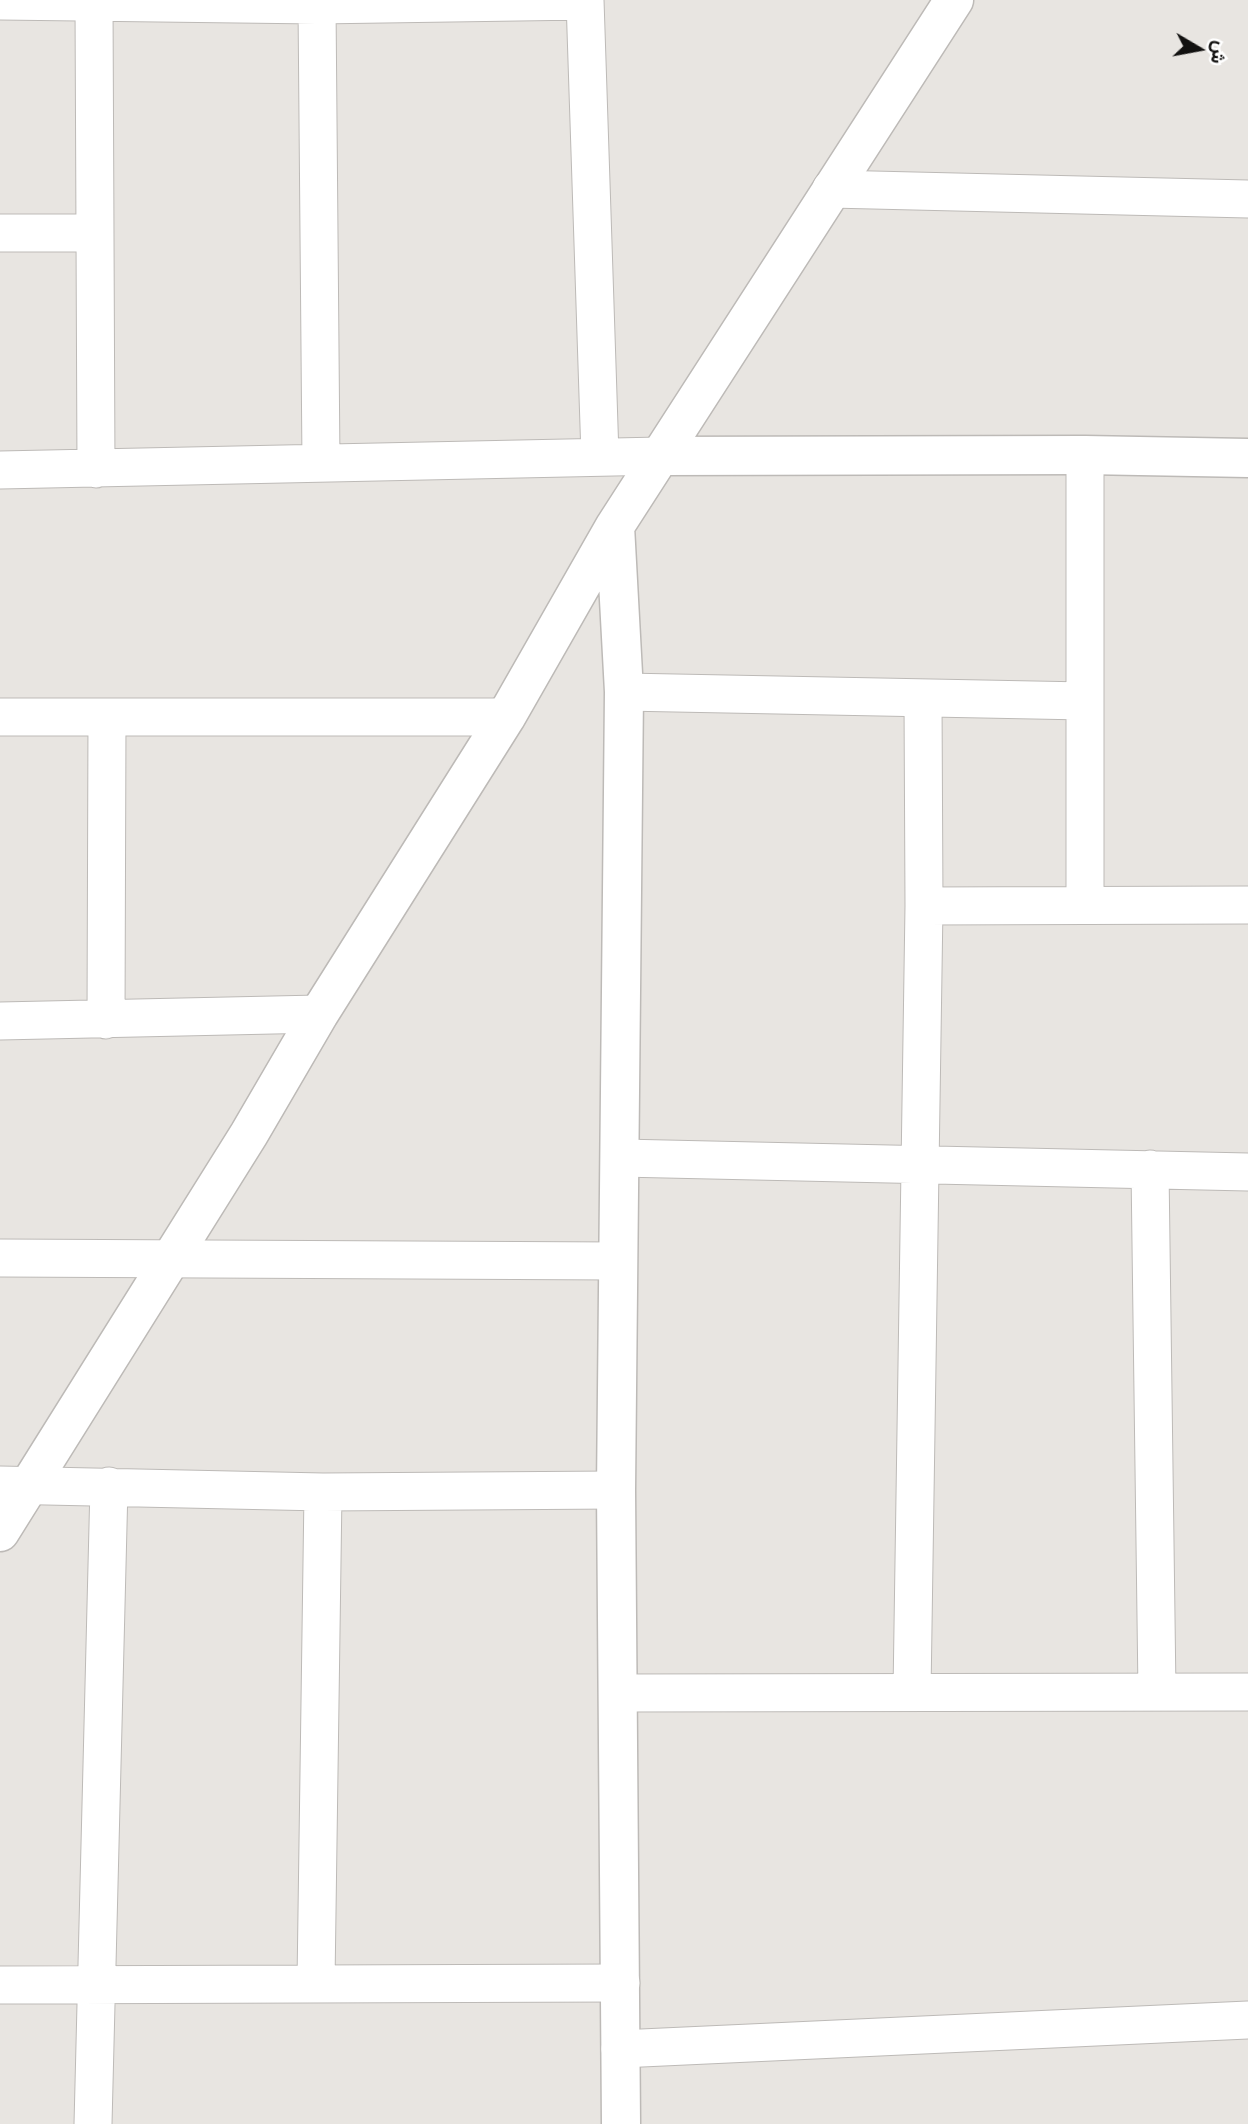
<!DOCTYPE html>
<meta charset="utf-8">
<style>
body{margin:0}
#map{position:relative;width:1248px;height:2124px;overflow:hidden;background:#e8e5e1;font-family:"IBM Plex Serif",Vazirmatn,serif}
canvas{display:block}
.north{position:absolute;left:1164px;top:14px;width:70px;height:70px;-webkit-text-stroke:5px #fff;paint-order:stroke;rotate:100deg;font-size:19px;font-weight:700;line-height:28px;text-align:center;color:#121110}
.north::after{content:'';display:block;margin:auto;width:24px;height:32px;background:#121110;clip-path:polygon(50% 0,100% 100%,50% 72%,0 100%)}
</style>
<div id="map">
<canvas width="1248" height="2124"></canvas>
<div class="north">ش</div>
</div>
<script>
const context = document.querySelector('canvas').getContext('2d');
context.lineJoin = 'round';
function strokePath(path, color, width, dash) { context.strokeStyle = color; context.lineWidth = width; context.lineCap = dash ? 'butt' : 'round'; context.setLineDash(dash || []); context.stroke(path); }
const minor = new Path2D(`
 M585,0L600,456
 M0,1L317,5L585,1
 M94,2L96,469
 M317,5L321,463
 M831,189L1248,199
 M0,233H95
 M0,470L661,456
 M624,692L1085,701
 M0,717H506
 M1085,905V455
 M924,906L1248,905
 M106,1020L107,717
 M0,1021L319,1014
 M621,1158L1248,1172
 M1150,1169L1157,1692
 M0,1258L618,1261
 M0,1485L323,1492L616,1490
 M912,1692L924,906L923,699
 M619,1693L1248,1692
 M316,1982L323,1492
 M0,1985L621,1983
 M620,2049L1248,2020
 M93,2124L109,1486`);
const tertiary = new Path2D(`
 M661,456L1085,455L1248,458
 M615,526L624,692L616,1490L621,2124
 M0,1532L249,1134L319,1014L506,717L615,526L954,0`);
strokePath(minor, '#bdbab7', 39);
strokePath(tertiary, '#bdbab7', 41);
strokePath(minor, '#fff', 37);
strokePath(tertiary, '#fff', 38);
</script>
